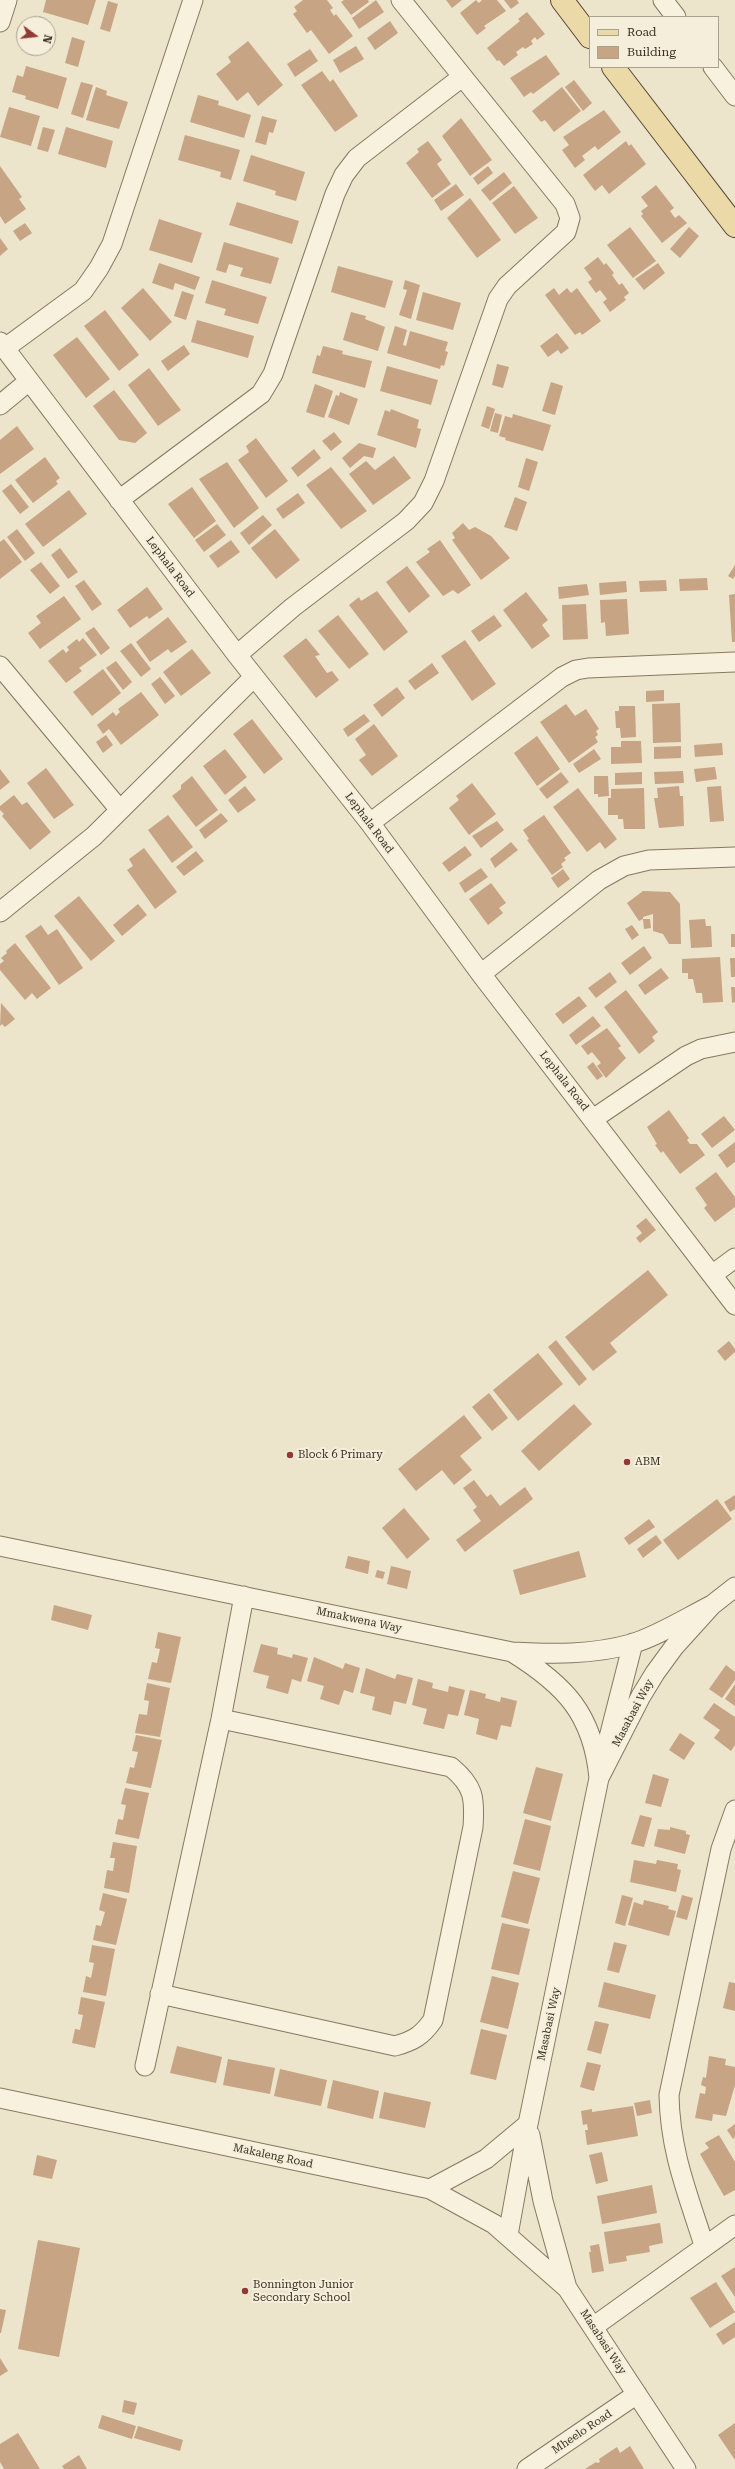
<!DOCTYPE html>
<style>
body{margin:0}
#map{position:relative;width:735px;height:2469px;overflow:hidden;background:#ece4cb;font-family:"Roboto Serif",serif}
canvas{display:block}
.legend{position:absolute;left:589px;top:16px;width:130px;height:52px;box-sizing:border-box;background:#f4eeda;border:1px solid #aaa290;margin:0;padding:5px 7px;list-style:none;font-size:12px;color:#3a2f22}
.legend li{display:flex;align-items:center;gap:8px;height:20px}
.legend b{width:20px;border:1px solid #aaa290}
.north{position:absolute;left:16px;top:16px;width:40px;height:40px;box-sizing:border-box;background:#f4eeda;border:1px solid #aaa290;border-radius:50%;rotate:105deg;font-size:11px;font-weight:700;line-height:16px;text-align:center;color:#3a2f22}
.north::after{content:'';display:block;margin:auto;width:14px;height:18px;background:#933935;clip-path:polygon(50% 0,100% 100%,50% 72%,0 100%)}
</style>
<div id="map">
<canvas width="735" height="2469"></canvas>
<ul class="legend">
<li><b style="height:5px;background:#ebd9a7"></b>Road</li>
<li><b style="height:11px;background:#c7a484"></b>Building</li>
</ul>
<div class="north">N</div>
</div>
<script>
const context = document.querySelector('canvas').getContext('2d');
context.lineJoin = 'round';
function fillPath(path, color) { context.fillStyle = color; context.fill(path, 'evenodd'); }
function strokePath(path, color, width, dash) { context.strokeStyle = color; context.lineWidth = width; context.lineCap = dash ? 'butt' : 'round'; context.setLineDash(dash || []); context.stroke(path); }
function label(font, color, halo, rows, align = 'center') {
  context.font = font + ' "Roboto Serif",serif'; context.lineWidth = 4; context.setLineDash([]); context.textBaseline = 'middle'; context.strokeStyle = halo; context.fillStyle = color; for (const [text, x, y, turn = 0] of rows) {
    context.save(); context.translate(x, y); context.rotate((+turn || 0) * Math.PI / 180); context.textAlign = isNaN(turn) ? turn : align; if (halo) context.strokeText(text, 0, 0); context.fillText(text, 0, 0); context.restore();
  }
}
const building = new Path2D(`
 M46,0H96L88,25L43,12Z
 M303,0H327L333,8L330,10L334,16L336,14L353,36L329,54L311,30L307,33L293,14L297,11L294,7Z
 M344,0H368L369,2L351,15L341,2Z
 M376,0L384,12L359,29L352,18Z
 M446,0H462L452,8Z
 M476,0L479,3L482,0H497L506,11L484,26L486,28L477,35L460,13Z
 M504,0H517L519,3L511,9Z
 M108,1L118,4L110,32L100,29Z
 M527,12L545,34L537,40L535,37L531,41L533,44L525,49L523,47L516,52L518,55L504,66L499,60L497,61L487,48L520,21L518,19Z
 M390,21L398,33L375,50L367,38Z
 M72,37L85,41L78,67L65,63Z
 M248,41L283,85L258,106L248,92L237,101L216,74L231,62L228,57Z
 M356,46L364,59L340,73L333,60Z
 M310,49L318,61L295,77L287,64Z
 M546,55L560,74L533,94L531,92L524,97L510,78Z
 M26,66L67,78L58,109L25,99L26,96L12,92L17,75L23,77Z
 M322,71L330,82L333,79L358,116L335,132L301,85Z
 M574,80L592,103L583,111L565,87Z
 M81,82L93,85L83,118L71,114Z
 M96,87L107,91L106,95L128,102L119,129L86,120Z
 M562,87L581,111L554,132L545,120L541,122L532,111Z
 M198,95L219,101L218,105L251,115L244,138L190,122Z
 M9,107L40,116L31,146L0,137Z
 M604,110L621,132L598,150L595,146L582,156L585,160L575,168L562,150L569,145L563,137Z
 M262,116L277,120L273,133L269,132L266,145L255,142Z
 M461,118L492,160L470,176L442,136Z
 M43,127L55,130L48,152L37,149Z
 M66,127L113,141L106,168L58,154Z
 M185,135L240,150L231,180L220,177L221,172L178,160Z
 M428,141L442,160L437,164L451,184L432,198L406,163L419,152L417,149Z
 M626,141L629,146L631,144L646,164L609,194L602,185L595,191L583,175Z
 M251,155L305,172L296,201L275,195L276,191L243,181Z
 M0,166L22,197L19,199L26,209L5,224L0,216Z
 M488,166L493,173L478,185L473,178Z
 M504,172L512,183L490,201L481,190Z
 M456,184L464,195L441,211L434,200Z
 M656,185L674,208L670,211L675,218L679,215L687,223L662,243L641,216L643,214L641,211L648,206L641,197Z
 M514,186L538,218L515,234L492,203Z
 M470,198L501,240L477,258L447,218Z
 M237,202L299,221L292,244L229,225Z
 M159,219L202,233L192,263L149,250Z
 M25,223L32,233L20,241L13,231Z
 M630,227L656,261L633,278L607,245Z
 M689,227L699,236L680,258L670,249Z
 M0,238L8,249L0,256Z
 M224,242L279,258L271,284L240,276L243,268L229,264L226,273L216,270Z
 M598,257L604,265L606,263L614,273L612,275L619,285L622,283L629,293L624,297L626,300L610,312L603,302L607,299L600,290L596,293L588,282L592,279L584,268Z
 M159,263L200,277L195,290L175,283L173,290L152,283Z
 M658,263L665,273L644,290L635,279Z
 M338,266L393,281L385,308L331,292Z
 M212,280L267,297L258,324L224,315L226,309L205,303Z
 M405,280L420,285L411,319L399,315L407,290L403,289Z
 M143,288L172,322L150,341L121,308Z
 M554,288L559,295L567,288L571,293L577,288L601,321L582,335L580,332L575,335L545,295Z
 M182,291L194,295L186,320L174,316Z
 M423,292L461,303L453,330L416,320Z
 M105,310L139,355L119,371L84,326Z
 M351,312L366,316L365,319L385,327L378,351L343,340Z
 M197,320L254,336L248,358L191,342Z
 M395,326L407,330L403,345L406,346L410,331L448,342L445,351L448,352L444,366L441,365L440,369L387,353Z
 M557,333L569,348L561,354L558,350L548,357L540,346Z
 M77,337L110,379L86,398L53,355Z
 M184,345L190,354L168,371L161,361Z
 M323,346L343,351L342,354L372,361L365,388L312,373L317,355L320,356Z
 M497,364L509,367L503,388L492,385Z
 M387,366L438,380L431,405L380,391Z
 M149,368L181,410L158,426L128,385Z
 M551,382L563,386L555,415L542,411Z
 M315,384L333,391L324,418L306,412Z
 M114,390L147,433L135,443L119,440L93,406Z
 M340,392L358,399L349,425L328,417L336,395L339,396Z
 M487,406L495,409L489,429L481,426Z
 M391,409L419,420L417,428L421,429L416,448L377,435L385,410L390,412Z
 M495,413L502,415L498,433L490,431Z
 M513,414L551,425L543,451L505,440L506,438L499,436L505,416L512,418Z
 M17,426L34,449L0,474V440Z
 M334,432L342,442L331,451L322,441Z
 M256,438L288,481L266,498L238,460L249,452L246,446Z
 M359,443L376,448L373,458L364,456L350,468L342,458Z
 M314,449L321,458L298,477L291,468Z
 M394,456L411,478L373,505L349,474L366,461L375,470Z
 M45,457L60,478L56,481L58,484L33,503L15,480Z
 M526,458L538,462L529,491L518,487Z
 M227,462L259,508L234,528L199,479Z
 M331,467L367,511L341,529L306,485Z
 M11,484L29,507L20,514L2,491Z
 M192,487L216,521L194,538L168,504Z
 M69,490L87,514L43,547L25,524Z
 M298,493L305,503L283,519L276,509Z
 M515,497L527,502L517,531L504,527Z
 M263,515L272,525L249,545L240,533Z
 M463,523L469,530L475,527L491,536L510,558L481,580L452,540L455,538L452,533Z
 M217,524L226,535L204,552L195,540Z
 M17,529L35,553L25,561L7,537Z
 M275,529L300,560L276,579L251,548Z
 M4,539L22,562L0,579V542Z
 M231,540L240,552L218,568L209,556Z
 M440,540L471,585L458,594L453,590L443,596L416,562L430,552L427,549Z
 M60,548L78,572L68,579L51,555Z
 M41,562L60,586L50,594L30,570Z
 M735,565V576L733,579L728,576Z
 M407,566L430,596L409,613L386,582Z
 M707,578L708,590L680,591L679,579Z
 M84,580L102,604L92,611L75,586Z
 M666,580L667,591L640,592L639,581Z
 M626,581L627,592L600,595L599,583Z
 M587,584L589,595L559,599L558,587Z
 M147,587L163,609L149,619L147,616L130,628L117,610Z
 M377,591L408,632L384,651L349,605L359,597L361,601Z
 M526,592L548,620L542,625L550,636L532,649L503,610Z
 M735,594V642H732L729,595Z
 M64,596L81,619L40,649L28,633L41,623L36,616Z
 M627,599L629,634L606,636L605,622L601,623L600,600Z
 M586,604L588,639L563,640L562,605Z
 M338,615L369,654L349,669L318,631Z
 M494,615L502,626L479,642L471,631Z
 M168,617L187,642L171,653L168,649L150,662L136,642Z
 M94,627L110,648L101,655L85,633Z
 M83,638L97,655L79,668L82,671L66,683L48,661L63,649L66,653L69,650L67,647L77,639L79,642Z
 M306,638L320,655L315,656L327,673L332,671L339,680L316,698L283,656Z
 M465,640L496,684L472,701L441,656Z
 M131,643L151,669L141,677L120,651Z
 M192,649L211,673L181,696L163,672Z
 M116,661L132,682L123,690L106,668Z
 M432,663L439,673L415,690L408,681Z
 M103,669L121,693L92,716L73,692Z
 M160,677L175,696L165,704L151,684Z
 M397,687L405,698L382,717L373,705Z
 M664,690V701L646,702V691Z
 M141,692L159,715L121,745L109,729L103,734L97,725L113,712L116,716L120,712L118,709Z
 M680,703L681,742L653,743L652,704Z
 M566,704L575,716L586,709L599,729L596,731L598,735L595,737L598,742L569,763L540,722Z
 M619,706H635L636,737L621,738L620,728H616L615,711H619Z
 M364,714L370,721L348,737L343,729Z
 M252,719L283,759L264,774L233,734Z
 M374,724L398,756L372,776L359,760L366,755L355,739Z
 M106,735L113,745L103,753L96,742Z
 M537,736L560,769L537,786L514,753Z
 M621,741H641L642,763L611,764V747H621Z
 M722,743L723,755L695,757L694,745Z
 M681,746V758L654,759V747Z
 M225,749L247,777L225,795L203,766Z
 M594,749L601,759L579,773L573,764Z
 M715,767L717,779L696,782L694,769Z
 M46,768L74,805L54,819L27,783Z
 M0,769L10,782L0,790Z
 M683,771L684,783L655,784L654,772Z
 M561,772L569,782L547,799L539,789Z
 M642,772V784L615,785V773Z
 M192,776L218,810L196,827L172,796L181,789V785Z
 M594,776H608L609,796L598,797V794H594Z
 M472,783L496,814L469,835L449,808L459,800L456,796Z
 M245,786L256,800L238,813L228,800Z
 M679,786L680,796H683L684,826L659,828L654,798H658L657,788Z
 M721,786L724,821L710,822L707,787Z
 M578,788L617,839L605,849L600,842L587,852L553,807Z
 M644,788L645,829H624L623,819H618V815H608V798H611V789Z
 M14,795L22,805L27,802L51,832L30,850L2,816L4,814L0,810V806Z
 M221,813L228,821L205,839L199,830Z
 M168,815L193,847L172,863L148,830Z
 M544,815L571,853L564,858L566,860L561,864L563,867L552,875L527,840L529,839L523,830Z
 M497,821L504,830L481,848L472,836Z
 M511,842L518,850L495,868L490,859Z
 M465,846L472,855L449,872L442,863Z
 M144,848L177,892L155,909L127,870L133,866L129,859Z
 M196,851L204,861L184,876L176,867Z
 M481,868L488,877L465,893L459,883Z
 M563,869L570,879L558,888L551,878Z
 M491,883L506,903L499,908L503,913L488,925L469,899Z
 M643,891L670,892L680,904L681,944H669L663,934L653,931V914L643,917V919L639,921L627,903Z
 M79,896L115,941L91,961L54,916Z
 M138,904L147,915L122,936L113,925Z
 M643,919H650L651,928L644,929Z
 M705,919L706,926H711L712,947L691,948L689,920Z
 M41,925L48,935L57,929L83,968L59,985L25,936Z
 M632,925L639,935L632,940L625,929Z
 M731,934H735V947H731Z
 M15,943L51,988L37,999L32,993L25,1000L0,970V964L4,961L1,958L7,953L6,951Z
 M644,946L652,958L630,975L621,963Z
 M720,957L723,1002L703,1003L702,993H696L693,979H688V973H682V959Z
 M730,958H735V977H731Z
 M661,968L669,978L645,995L638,985Z
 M610,972L617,982L596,998L588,988Z
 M731,987H735V1002L732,1003Z
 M626,990L658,1032L652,1037L655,1041L639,1054L604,1007Z
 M579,996L587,1006L563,1024L555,1014Z
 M1,1003L15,1019L5,1027L2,1024L0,1026Z
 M593,1016L601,1026L576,1045L569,1035Z
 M607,1028L621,1046L618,1048L626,1058L606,1078L597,1066L601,1063L592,1052L588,1055L581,1046Z
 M593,1062L603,1076L597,1080L587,1067Z
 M669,1110L689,1138L687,1140L690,1144H697L705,1155L680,1174L663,1151L661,1153L655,1145L657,1144L647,1127Z
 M724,1116L735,1130L712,1148L701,1134Z
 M735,1142V1162L727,1168L718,1155Z
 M716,1172L735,1197V1207L715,1222L704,1208L707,1205L695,1188Z
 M646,1218L656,1230L640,1243L636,1238L642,1233L636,1226Z
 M648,1270L668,1295L610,1343L617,1352L593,1371L565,1337Z
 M556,1340L587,1379L579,1386L548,1347Z
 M729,1341L735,1349V1352L725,1361L717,1351Z
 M538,1353L563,1384L518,1421L493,1390Z
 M489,1393L508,1418L492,1431L472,1407Z
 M574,1404L592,1424L539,1471L521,1451Z
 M464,1415L482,1438L460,1456L472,1470L454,1485L442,1470L416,1491L398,1469Z
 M474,1480L487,1497L491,1494L500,1506L525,1487L533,1499L465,1552L456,1540L481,1521L473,1510L477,1507L463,1488Z
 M735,1495V1509L730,1512L724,1502Z
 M717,1499L732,1519L678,1560L663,1540Z
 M404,1508L430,1539L407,1559L382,1528Z
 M649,1519L655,1527L629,1545L624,1538Z
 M656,1535L662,1543L643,1558L637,1549Z
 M579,1551L586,1577L520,1595L513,1570Z
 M348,1556L370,1561L368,1574L345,1568Z
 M391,1566L411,1571L407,1589L387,1584Z
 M377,1570L385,1572L383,1579L375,1577Z
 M54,1605L92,1615L88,1630L51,1620Z
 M158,1632L181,1637L171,1683L148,1679L152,1662L157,1663L160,1649L155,1648Z
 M261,1644L278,1648L277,1654L292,1658L293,1654L308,1658L301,1682L292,1679L288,1694L266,1688L269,1676L253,1672Z
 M314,1657L343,1669L345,1663L360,1668L353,1693L344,1690L339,1705L320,1699L324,1686L307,1681Z
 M726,1665L735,1672V1680L722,1698L709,1689Z
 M366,1668L395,1679L397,1674L413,1678L406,1704L394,1701L391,1715L372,1710L375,1697L360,1693Z
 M418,1679L433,1683L432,1688L448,1692L449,1686L465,1690L458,1716L448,1714L444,1729L423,1724L427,1709L412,1705Z
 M147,1683L170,1688L160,1737L135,1733L139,1714L147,1715L149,1701L144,1700Z
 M735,1684V1706L725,1699Z
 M470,1690L486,1694L485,1698L500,1702L501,1697L517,1701L511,1727L501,1725L497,1740L476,1734L479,1719L464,1715Z
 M714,1703L735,1717V1745L731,1751L714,1738L720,1730L703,1718Z
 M680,1733L695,1743L684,1760L669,1750Z
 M136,1735L162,1740L151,1788L126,1783L130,1767L134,1768L138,1752L132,1751Z
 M536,1767L563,1774L551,1821L523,1813Z
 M653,1774L669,1779L661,1807L645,1803Z
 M125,1788L149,1793L139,1839L115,1834L118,1819L123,1820L126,1805L121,1804Z
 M640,1815L652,1818L644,1847L631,1844Z
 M525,1819L551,1826L540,1871L513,1864Z
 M670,1827L686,1831V1834L690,1835L685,1854L654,1846L658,1829L670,1830Z
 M113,1842L137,1846L129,1893L104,1888L107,1870L113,1871L115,1858H110Z
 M634,1860L656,1864L657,1860L678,1864L677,1869L681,1870L676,1892L630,1882Z
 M513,1871L540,1878L528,1924L501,1917Z
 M103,1893L127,1899L116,1945L93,1940L96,1925L101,1926L105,1912L99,1910Z
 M622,1895L633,1898L625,1926L615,1923Z
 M682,1895L693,1898L687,1920L676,1917Z
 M644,1900L669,1906L668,1909L676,1911L669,1936L628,1925L634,1902L643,1905Z
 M502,1923L530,1929L519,1975L491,1969Z
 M614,1942L627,1945L619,1973L607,1970Z
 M92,1945L115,1949L106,1996L83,1992L86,1976L91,1978L94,1963L89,1962Z
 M492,1976L519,1983L508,2029L480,2022Z
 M604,1982L656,1995L650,2019L598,2007Z
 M729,1982L735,1983V2011L723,2008Z
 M81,1997L105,2002L95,2048L72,2043L75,2029L80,2030L83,2015L78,2014Z
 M595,2021L609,2024L601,2054L587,2050Z
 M481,2029L507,2035L496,2080L470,2074Z
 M177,2046L222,2057L216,2083L170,2073Z
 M709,2056L726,2059L725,2065L735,2067V2085L726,2116L713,2114L712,2121L695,2118L700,2093L705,2094L706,2087L701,2085L703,2077L706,2078Z
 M228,2059L275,2068L270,2094L223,2085Z
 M587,2062L601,2065L594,2091L580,2087Z
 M280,2069L327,2080L321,2106L274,2096Z
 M333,2080L379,2091L373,2119L327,2108Z
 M384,2092L431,2102L425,2128L379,2118Z
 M650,2100L652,2113L637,2116L634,2103Z
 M633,2106L638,2136L587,2145L585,2130H588L587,2124L583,2125L581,2111L592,2109V2112Z
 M735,2124V2137L733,2139L727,2130Z
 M719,2135L735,2162V2190L724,2196L700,2154L709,2148L705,2143Z
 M602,2152L608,2181L596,2184L589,2155Z
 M37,2155L57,2160L52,2179L33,2175Z
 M652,2185L657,2213L602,2224L597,2196Z
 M660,2223L663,2243L649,2246L650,2252L626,2256L627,2261L609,2264L604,2232Z
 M38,2240L80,2248L59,2357L18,2349Z
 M599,2244L604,2271L592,2273L589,2252H591L590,2246Z
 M735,2267V2297L721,2276Z
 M716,2282L735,2312L710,2328L690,2298Z
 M0,2309L6,2310L1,2333H0Z
 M735,2322V2337L723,2345L716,2334Z
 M0,2358L8,2371L0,2376Z
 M124,2400L137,2403L134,2415L122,2412Z
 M102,2415L136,2426L132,2439L98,2428Z
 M735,2423V2460L718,2435Z
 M138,2426L183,2440L180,2451L134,2438Z
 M18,2433L40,2469H4L0,2462V2444Z
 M630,2446L644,2469H585L596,2462L597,2463L600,2462L599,2459L617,2447L620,2453Z
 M79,2455L87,2469H64L62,2466Z`);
const minor = new Path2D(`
 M663,0L676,17
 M0,22L7,0
 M713,67L735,96
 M0,342L237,655L370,823L481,974L735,1305
 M5,348L83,291L99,268L112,244L193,0
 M0,405L29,381
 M119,500L261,394L273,374L335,194L344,175L357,158L462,77
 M237,655L293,607L406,521L423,503L434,481L498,299L507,286L566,232L570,218L565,204L401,0
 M0,666L120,810
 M370,823L562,677L576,670L588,668L735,662
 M0,912L94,836L254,677
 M481,974L599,880L624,866L649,860L735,857
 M593,1119L686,1056L701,1049L735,1042
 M712,1275L735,1258
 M0,1546L512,1652C552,1654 592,1655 631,1644C656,1637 688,1617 712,1605
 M512,1652C565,1685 593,1714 599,1778
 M607,1745L633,1643
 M160,1994L395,2046C413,2041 422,2036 433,2020L473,1827C475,1798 474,1786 451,1767L221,1719
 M145,2066L221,1719L244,1596
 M0,2098L430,2189L494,2224L567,2288
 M530,2135L543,2201L567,2288L686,2469
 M430,2189L486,2159L528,2124
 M508,2235L528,2124L599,1778L641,1696L655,1673L674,1647L712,1605L735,1587
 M704,2245C687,2192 670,2151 669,2095L721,1849L735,1810
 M593,2327L735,2225
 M527,2469L637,2394`);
const major = new Path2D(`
 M562,0L590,37
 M613,67L735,226`);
const markers = [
 [290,1455,4,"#933935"],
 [627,1462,4,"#933935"],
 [245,2291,4,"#933935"]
];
const streetNames = [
 ["Lephala Road",170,567,53],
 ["Lephala Road",369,823,53],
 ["Lephala Road",564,1081,52],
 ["Mmakwena Way",359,1620,12],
 ["Masabasi Way",633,1713,-62],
 ["Masabasi Way",549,2024,-78],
 ["Makaleng Road",273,2156,12],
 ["Masabasi Way",603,2342,57],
 ["Mheelo Road",582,2432,-34]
];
const poiNames = [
 ["Block 6 Primary",298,1455],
 ["ABM",635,1462],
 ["Bonnington Junior",253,2285],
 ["Secondary School",253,2298]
];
fillPath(building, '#c7a484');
strokePath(minor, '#887860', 21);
strokePath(major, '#574634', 24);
strokePath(minor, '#f7f1de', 19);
strokePath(major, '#ebd9a7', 22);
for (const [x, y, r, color] of markers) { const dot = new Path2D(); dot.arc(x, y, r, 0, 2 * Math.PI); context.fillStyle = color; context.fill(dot); strokePath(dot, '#f4eeda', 1.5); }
label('11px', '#3a2f22', '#f4eeda', streetNames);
label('11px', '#3a2f22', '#f4eeda', poiNames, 'left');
</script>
